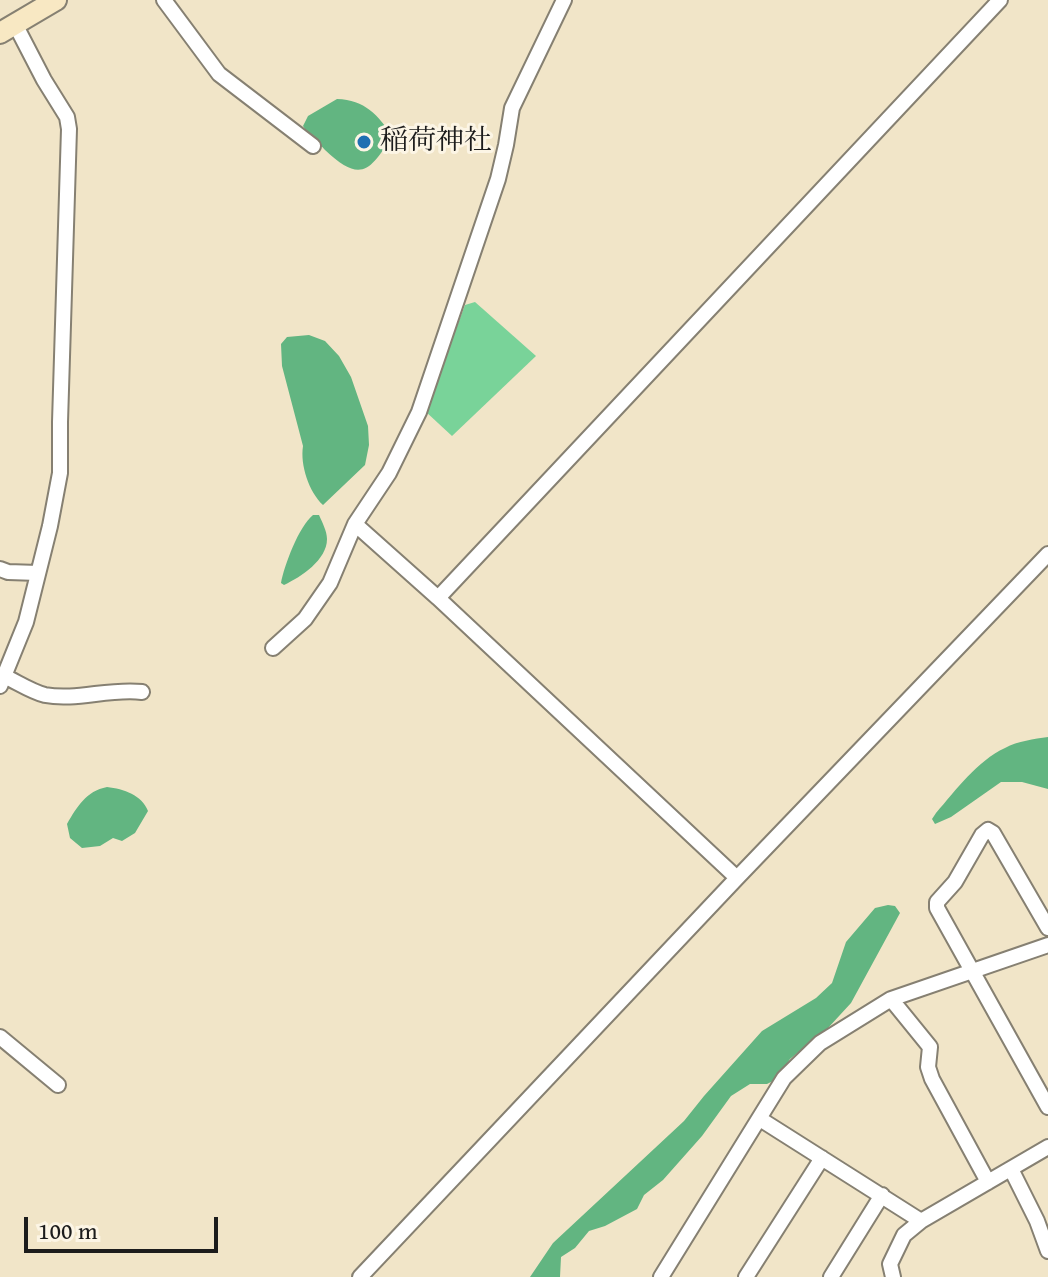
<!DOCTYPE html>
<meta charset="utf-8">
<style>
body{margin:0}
#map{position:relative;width:1048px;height:1277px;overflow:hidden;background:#f1e5c8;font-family:"Gentium Book Plus",serif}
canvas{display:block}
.scale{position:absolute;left:24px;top:1217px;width:194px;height:36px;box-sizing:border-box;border:4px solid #1c1c1c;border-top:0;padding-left:10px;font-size:24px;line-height:28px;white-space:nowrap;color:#1c1c1c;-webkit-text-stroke:6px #fcf5e5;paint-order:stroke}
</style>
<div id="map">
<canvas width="1048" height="1277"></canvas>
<div class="scale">100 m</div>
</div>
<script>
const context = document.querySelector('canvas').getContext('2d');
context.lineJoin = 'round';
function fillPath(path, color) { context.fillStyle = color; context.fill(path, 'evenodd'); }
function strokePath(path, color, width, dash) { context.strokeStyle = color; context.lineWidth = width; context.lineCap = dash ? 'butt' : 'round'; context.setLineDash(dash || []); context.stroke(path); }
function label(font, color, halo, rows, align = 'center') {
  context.font = font + ' "Gentium Book Plus","Noto Serif JP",serif'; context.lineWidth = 6; context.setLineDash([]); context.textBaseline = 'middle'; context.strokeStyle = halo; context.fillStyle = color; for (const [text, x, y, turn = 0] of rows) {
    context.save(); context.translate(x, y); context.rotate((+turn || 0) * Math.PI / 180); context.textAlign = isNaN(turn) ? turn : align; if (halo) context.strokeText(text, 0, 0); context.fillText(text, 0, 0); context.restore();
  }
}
const green = new Path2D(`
 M475,302L536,356L452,436L425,411L465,305Z`);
const forest = new Path2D(`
 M337,99C365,100 378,115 392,136C370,172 360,183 325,150C318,142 309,136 303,126L308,116Z
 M309,335L325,341L339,356L351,377L368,426L369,445L365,465L323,505C309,492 300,465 303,446L282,366L281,344L287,337Z
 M313,515H319C322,522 327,531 327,539C327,560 301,577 284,585L281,583C284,566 299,526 313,515Z
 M1048,737V789L1022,782H1001L951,817L935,824L932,819L936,813C956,790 977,761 1005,748C1018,741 1034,739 1048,737Z
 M107,787C124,789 142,795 148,811L135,833L122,841L113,838L100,846L82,848L70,838L67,824C77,807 86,791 107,787Z
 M888,905L895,906L900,913L851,1003L828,1028L790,1059L777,1079L767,1084H750L731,1096L702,1136L663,1180L644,1195L637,1209L605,1226L589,1231L575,1248L561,1257L560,1277H530L553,1243L684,1121L704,1096L762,1031L816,998L832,983L846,942L875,908Z`);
const street = new Path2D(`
 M164,0L219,74L313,146
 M355,524L438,598L737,878
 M0,569L8,572L38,573
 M438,598L1000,0
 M273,648L305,619L330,583L355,524L389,473L419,412L498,179L506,145L512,108L564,0
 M4,676C17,682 32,692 45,695C76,701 109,688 142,692
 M0,686L26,622L50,526L60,473V422L69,129L67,117L44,80L15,24
 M1048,928L993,833L988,830L982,835L955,882L937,902V908L1048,1107
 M891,999L930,1047L928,1067L932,1079L988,1182
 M0,1037L58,1085
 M760,1119L921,1221
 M1011,1169L1037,1221L1048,1251
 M360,1277L737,878L1048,554
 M661,1277L784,1078L820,1043L891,999L1048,945
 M746,1277L822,1158
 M831,1277L882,1195
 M893,1277L890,1264L904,1235L921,1221L1048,1147`);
const secondary = new Path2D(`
 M0,33L56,0`);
const markers = [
 [364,142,8,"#1f6fb2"]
];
const poiNames = [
 ["稲荷神社",380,142]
];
fillPath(green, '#79d399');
fillPath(forest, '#62b581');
strokePath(street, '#868072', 18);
strokePath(secondary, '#868072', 24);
strokePath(street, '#fff', 14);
strokePath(secondary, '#f8e8c3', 20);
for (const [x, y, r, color] of markers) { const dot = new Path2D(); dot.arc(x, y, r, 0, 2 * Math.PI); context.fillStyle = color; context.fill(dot); strokePath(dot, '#fcf5e5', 3); }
label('28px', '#1c1c1c', '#fcf5e5', poiNames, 'left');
</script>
